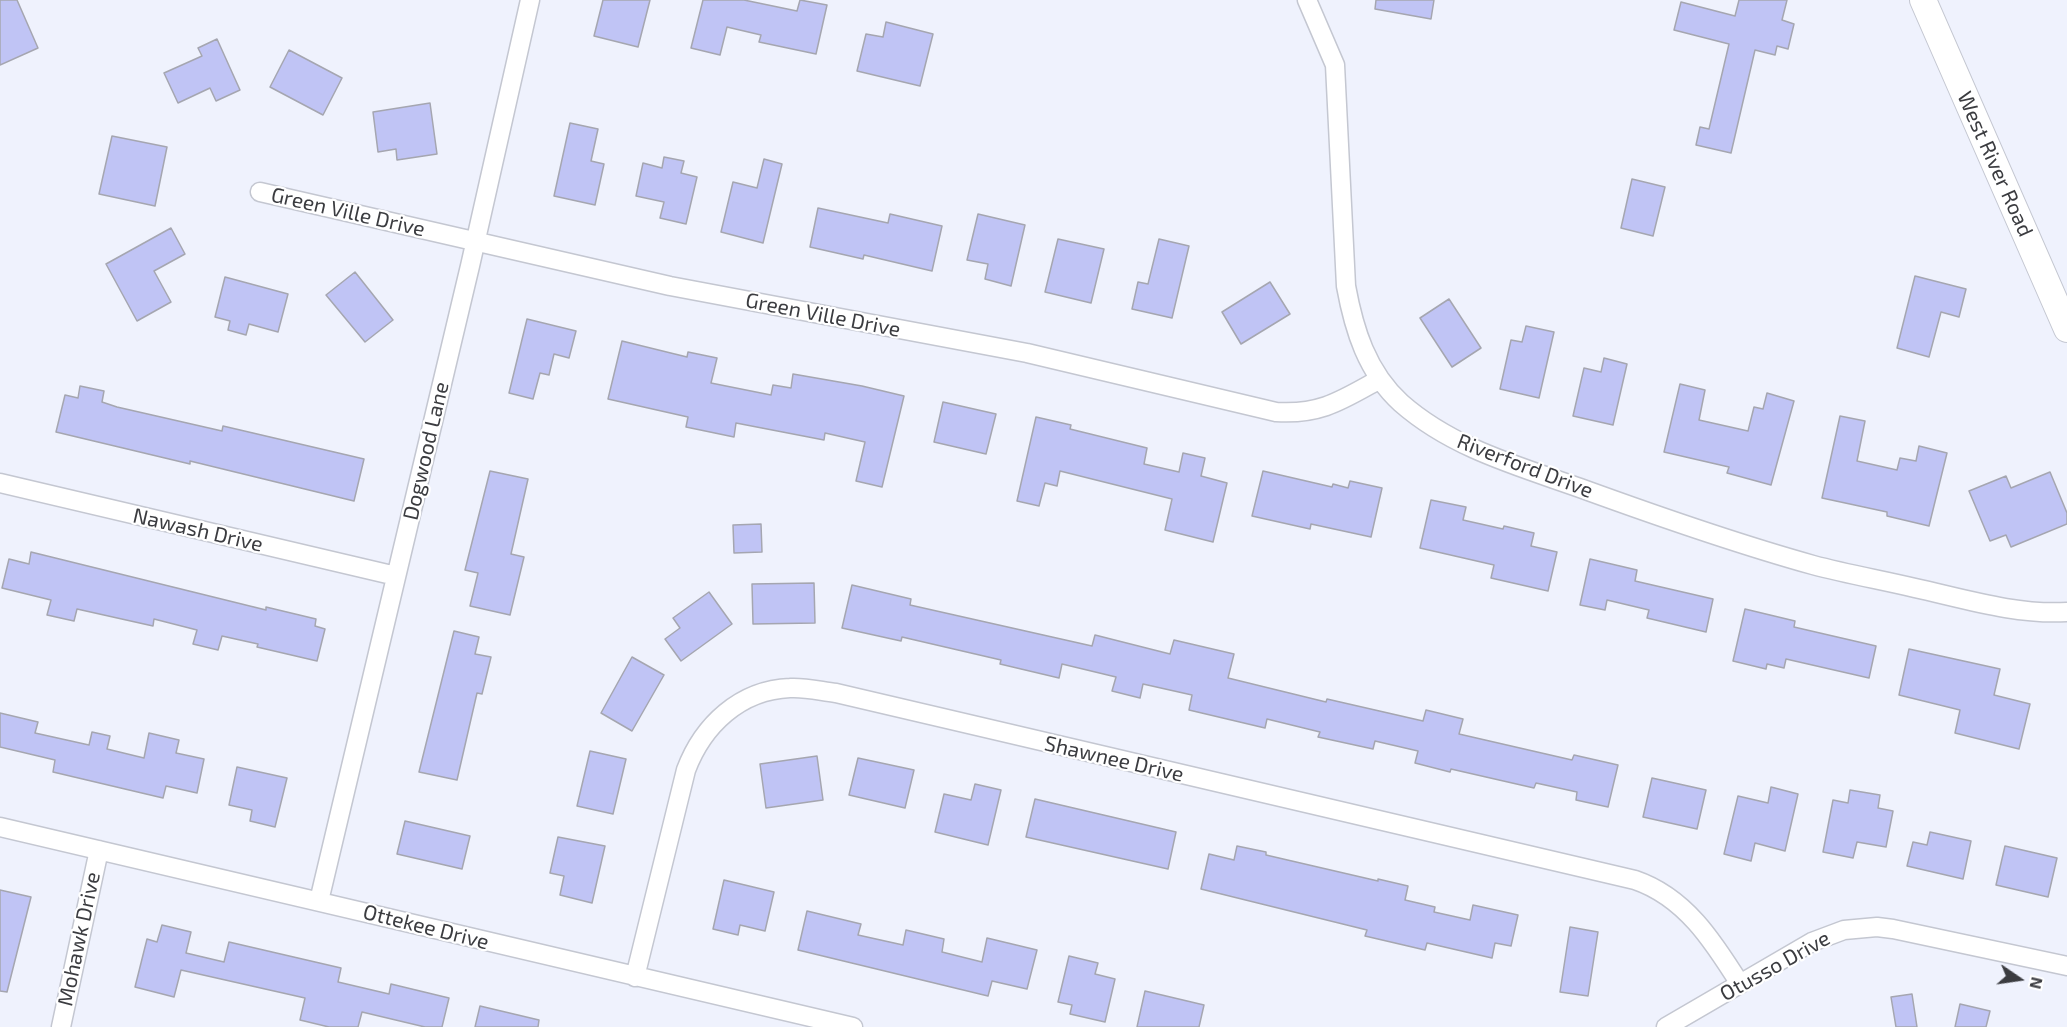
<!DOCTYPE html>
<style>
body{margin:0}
#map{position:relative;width:2067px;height:1027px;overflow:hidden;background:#eff2fd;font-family:"Exo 2",sans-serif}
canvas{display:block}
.north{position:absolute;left:1989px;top:949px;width:60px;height:60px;-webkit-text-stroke:4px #fff;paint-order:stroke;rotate:103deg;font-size:16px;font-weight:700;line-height:24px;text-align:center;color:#3b3c40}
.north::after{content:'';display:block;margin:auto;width:21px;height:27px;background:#3b3c40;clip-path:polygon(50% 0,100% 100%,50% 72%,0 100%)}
</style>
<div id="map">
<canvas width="2067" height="1027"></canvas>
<div class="north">N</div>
</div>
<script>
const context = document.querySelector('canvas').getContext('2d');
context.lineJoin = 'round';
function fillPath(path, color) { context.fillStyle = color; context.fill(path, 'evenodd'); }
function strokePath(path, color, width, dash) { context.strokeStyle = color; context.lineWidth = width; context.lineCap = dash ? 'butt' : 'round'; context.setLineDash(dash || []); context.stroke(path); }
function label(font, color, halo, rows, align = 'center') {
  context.font = font + ' "Exo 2",sans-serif'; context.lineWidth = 4.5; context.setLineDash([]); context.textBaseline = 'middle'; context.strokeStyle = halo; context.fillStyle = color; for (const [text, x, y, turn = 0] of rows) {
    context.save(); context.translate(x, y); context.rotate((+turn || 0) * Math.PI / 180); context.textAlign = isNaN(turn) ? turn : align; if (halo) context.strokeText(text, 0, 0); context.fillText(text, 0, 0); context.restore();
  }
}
const building = new Path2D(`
 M0,0H17L38,48L0,65Z
 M603,0H650L638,47L594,36Z
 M703,0H744L797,11L800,0L827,5L816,54L759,42L761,35L727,27L720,55L691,48Z
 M1376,0H1434L1431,19L1375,9Z
 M1739,0H1787L1782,20L1794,24L1788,49L1777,46L1775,55L1755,50L1731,153L1696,145L1700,127L1709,129L1729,44L1674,30L1681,2L1735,16Z
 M886,22L933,34L920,86L857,71L866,34L883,37Z
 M217,39L240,90L216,101L210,88L178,103L164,73L202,56L198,48Z
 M289,50L342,78L323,115L270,87Z
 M430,103L437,154L397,160L396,149L378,152L373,112Z
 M570,123L598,129L591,161L604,164L595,205L554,196Z
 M112,136L167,147L155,206L99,194Z
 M664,157L684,161L681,173L697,177L686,224L660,218L664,202L636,196L643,163L662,168Z
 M764,159L782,164L763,243L721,232L733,182L757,188Z
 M1632,179L1665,187L1653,236L1621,228Z
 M818,208L888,223L890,214L942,226L932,271L864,255L863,259L810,247Z
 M978,214L1025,225L1011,286L985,279L988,264L967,260Z
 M171,228L185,254L154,271L171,302L137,321L106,264Z
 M1058,239L1104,249L1091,303L1045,292Z
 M1159,239L1189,246L1172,318L1132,309L1138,282L1148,284Z
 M355,272L393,320L365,342L326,295Z
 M1915,276L1966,289L1959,317L1941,312L1929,357L1897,348Z
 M225,277L288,294L278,332L249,324L246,335L228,330L230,321L215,317Z
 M1270,282L1290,314L1241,344L1222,312Z
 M1449,299L1481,348L1452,367L1420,318Z
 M527,319L576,331L569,358L554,354L549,375L540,373L533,399L509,393Z
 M1526,326L1554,332L1539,398L1500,389L1511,340L1522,342Z
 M622,341L687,357L688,352L717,358L711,383L771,395L773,385L791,388L793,374L862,386L904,396L882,487L856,481L865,442L825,433L824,440L736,423L734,437L686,427L688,417L608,399Z
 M1604,358L1627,364L1613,425L1573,416L1584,368L1601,372Z
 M1680,384L1705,390L1699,420L1748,431L1754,407L1763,409L1767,393L1794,401L1771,485L1727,473L1729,467L1664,452Z
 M80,386L104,391L102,402L117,407L222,431L223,426L364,459L354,501L190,461V464L56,432L65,395L78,398Z
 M943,402L996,414L986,454L934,442Z
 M1840,416L1865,421L1857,461L1897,470L1900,458L1916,461L1919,446L1947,453L1929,526L1887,516V512L1822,498Z
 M1036,417L1071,425L1070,429L1147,448L1144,464L1179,472L1183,453L1205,458L1201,476L1227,483L1213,542L1165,530L1172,499L1060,471L1057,486L1045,483L1039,506L1017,501Z
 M490,471L528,479L511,554L524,557L510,615L470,606L478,573L465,570Z
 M1263,471L1332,487L1333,484L1348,488L1350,481L1382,488L1371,537L1311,524L1310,529L1252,516Z
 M2050,472L2067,513V524L2011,547L2006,535L1990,541L1969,491L2006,476L2011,488Z
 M1431,500L1466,507L1463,520L1503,529L1504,526L1534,533L1531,546L1557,552L1548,591L1491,578L1494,565L1420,548Z
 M761,524L762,552L734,553L733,525Z
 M31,552L266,610V607L316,619L315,626L325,629L317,661L257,647L258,644L222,636L218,650L193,644L197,630L154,619L153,626L77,609L74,621L47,615L51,600L2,588L9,559L29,564Z
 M1590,559L1637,570L1635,581L1713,599L1706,632L1647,618L1649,610L1607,600L1605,610L1580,605Z
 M814,583L815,623L753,624L752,584Z
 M852,585L911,599L910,605L1092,646L1095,635L1170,654L1174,640L1234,654L1228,678L1326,702L1327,699L1423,721L1426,710L1463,719L1459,734L1572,760L1574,755L1618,765L1608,807L1576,800L1577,792L1536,783L1534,788L1451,769L1450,772L1415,763L1418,751L1375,741L1373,749L1318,737L1320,732L1267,719L1265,728L1189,710L1192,695L1143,684L1140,698L1112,691L1116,677L1062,664L1059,678L1000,664L1001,660L902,637L901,641L842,628Z
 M709,592L732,624L681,661L665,639L680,628L673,618Z
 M1745,609L1795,621L1794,627L1876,646L1869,678L1786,659L1784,668L1767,664L1766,669L1733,661Z
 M454,631L479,637L475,654L491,657L482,694L477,693L457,780L419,772Z
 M1909,649L2000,669L1994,695L2030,704L2019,749L1955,733L1960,710L1899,695Z
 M632,657L664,675L632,731L601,713Z
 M0,713L38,722L35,733L89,745L92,732L110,736L107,749L144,758L149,733L179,740L176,753L204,759L197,793L166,786L163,798L53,772L55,760L0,747Z
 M590,751L626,759L613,814L577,806Z
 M817,756L823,800L766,808L760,764Z
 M858,758L914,770L905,808L849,795Z
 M237,767L287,778L275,827L250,821L252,810L229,805Z
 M1652,778L1706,790L1697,829L1643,817Z
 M975,784L1001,790L988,845L935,832L944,794L971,800Z
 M1771,787L1798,794L1785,851L1755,843L1751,861L1724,854L1738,796L1768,803Z
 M1850,790L1880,795L1878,808L1893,811L1886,847L1857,842L1853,858L1823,852L1833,800L1848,803Z
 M1035,799L1176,832L1168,869L1026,837Z
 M405,821L470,836L462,869L397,854Z
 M1930,832L1971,841L1963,879L1907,866L1913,842L1927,845Z
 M558,837L605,846L592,903L560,895L564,876L550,873Z
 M1237,846L1266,852V855L1378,881V879L1408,886L1405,900L1435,907L1434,912L1470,920L1473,905L1518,915L1511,946L1495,943L1492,958L1427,943L1425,950L1365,936L1367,930L1201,889L1209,854L1234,860Z
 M2005,846L2057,858L2048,897L1996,885Z
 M724,880L774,892L765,931L740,925L738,935L713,929Z
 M0,890L31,897L7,992L0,991Z
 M807,911L861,924L858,935L903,945L906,930L944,939L942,952L982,962L987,938L1037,950L1027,989L992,981L988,996L798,950Z
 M162,925L191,932L186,953L224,962L229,942L341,968L338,982L389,994L391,984L449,998L442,1027H425L362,1012L358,1027H329L300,1020L305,998L181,970L174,997L135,987L147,939L157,942Z
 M1570,927L1598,932L1588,996L1560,992Z
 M1069,956L1098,963L1095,974L1115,979L1105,1022L1070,1014L1072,1005L1058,1002Z
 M1145,991L1204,1005L1199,1027H1137Z
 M1912,994L1917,1027H1896L1891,997Z
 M1960,1004L1990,1011L1986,1027H1955Z
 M480,1006L539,1020L538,1027H475Z`);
const street = new Path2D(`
 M1307,0L1335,65L1346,286C1354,330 1367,372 1401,403C1452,448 1518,466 1580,488C1657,516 1734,543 1813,565C1847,574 1881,580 1915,588C1965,599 2016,615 2067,612
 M260,192L670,286L1027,353L1276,412C1321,415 1342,400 1380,379
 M0,483L396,576
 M0,827L853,1027
 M319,901L470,266L530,0
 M635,977L686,770C703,725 740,690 790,688C805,687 820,691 836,693L1635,880C1685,897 1713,941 1740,984
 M61,1027L99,850
 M1666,1027L1812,942L1844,930L1877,927L1893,929L2067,966`);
const secondary = new Path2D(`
 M1923,0L2067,329`);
const streetNames = [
 ["West River Road",1995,164,66],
 ["Green Ville Drive",348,212,13],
 ["Green Ville Drive",823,315,11],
 ["Dogwood Lane",426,451,-77],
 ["Riverford Drive",1525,466,21],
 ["Nawash Drive",198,530,13],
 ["Shawnee Drive",1114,759,13],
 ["Ottekee Drive",426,927,14],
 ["Mohawk Drive",79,939,-78],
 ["Otusso Drive",1775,966,-29]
];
fillPath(building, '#c0c4f5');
strokePath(building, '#a5a6b0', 1.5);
strokePath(street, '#c4c7d1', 21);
strokePath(secondary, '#c4c7d1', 28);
strokePath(street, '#fff', 18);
strokePath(secondary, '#fff', 26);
label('21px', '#3b3c40', '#fff', streetNames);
</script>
